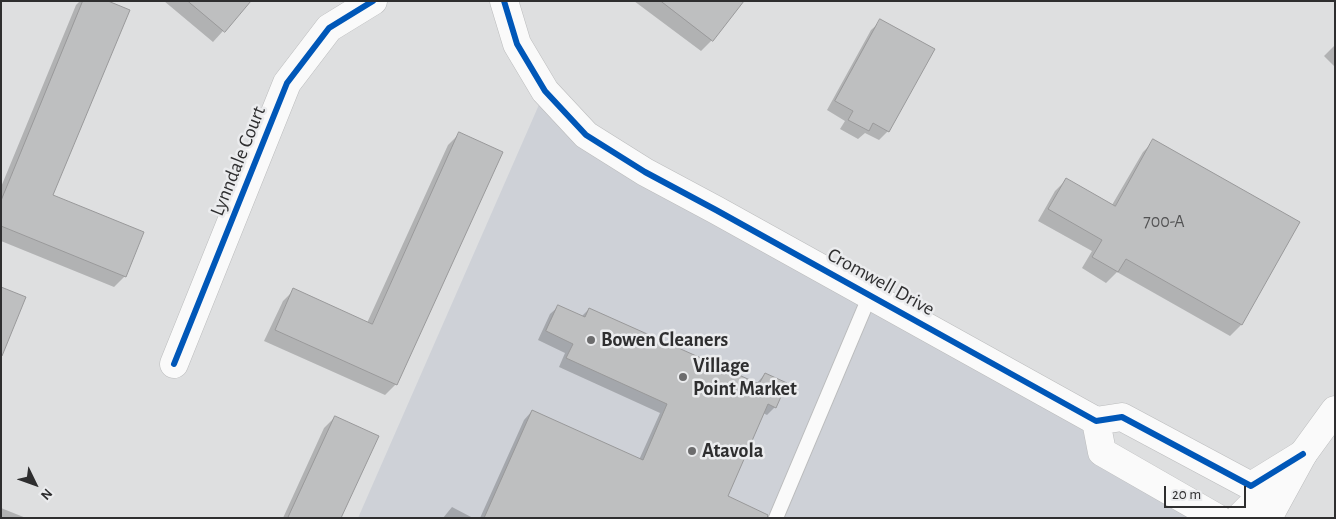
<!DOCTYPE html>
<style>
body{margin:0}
#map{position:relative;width:1336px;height:519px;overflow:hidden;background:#dedfe0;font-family:"Alegreya Sans",sans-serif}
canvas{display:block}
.frame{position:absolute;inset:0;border:2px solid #2e2e2f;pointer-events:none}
.north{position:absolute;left:10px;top:459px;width:50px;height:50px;-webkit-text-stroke:4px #ebecee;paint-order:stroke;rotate:132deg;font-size:14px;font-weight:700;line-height:20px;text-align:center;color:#2e2e2f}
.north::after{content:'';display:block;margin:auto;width:18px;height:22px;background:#2e2e2f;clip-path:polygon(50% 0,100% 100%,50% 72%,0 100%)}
.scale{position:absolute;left:1164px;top:486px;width:82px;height:22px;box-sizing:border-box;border:2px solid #2e2e2f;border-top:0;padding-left:6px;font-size:15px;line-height:18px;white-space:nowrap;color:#2e2e2f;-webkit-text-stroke:4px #ebecee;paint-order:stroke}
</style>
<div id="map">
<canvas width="1336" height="519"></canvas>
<div class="frame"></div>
<div class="north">N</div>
<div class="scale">20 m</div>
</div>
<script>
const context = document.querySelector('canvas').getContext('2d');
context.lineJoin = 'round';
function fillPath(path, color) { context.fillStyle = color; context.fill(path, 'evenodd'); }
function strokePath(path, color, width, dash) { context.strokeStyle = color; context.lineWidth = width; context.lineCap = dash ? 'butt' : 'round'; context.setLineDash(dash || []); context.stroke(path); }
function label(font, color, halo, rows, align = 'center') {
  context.font = font + ' "Alegreya Sans",sans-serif'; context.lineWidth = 5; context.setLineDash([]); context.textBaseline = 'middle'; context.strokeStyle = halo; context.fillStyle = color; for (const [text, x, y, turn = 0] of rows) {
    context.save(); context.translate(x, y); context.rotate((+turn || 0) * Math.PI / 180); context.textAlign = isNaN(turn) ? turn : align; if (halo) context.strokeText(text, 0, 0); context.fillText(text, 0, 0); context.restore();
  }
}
const built = new Path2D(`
 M545,91L586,135L1096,421L1102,453L1217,518H358Z`);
const shadow = new Path2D(`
 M80,1H105L51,196L125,276L114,287L1,241V187L76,5Z
 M164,1H250L213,42Z
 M634,1H742L712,40L701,51Z
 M881,21L888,131L879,140L865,133L858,139L840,129L845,121L827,110L871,30Z
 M1335,45V67L1324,56Z
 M459,134L396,384L385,395L264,341L283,301L294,290L367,323L448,145Z
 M1154,141L1299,223L1241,325L1230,336L1117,272L1106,283L1082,268L1092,251L1038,221L1055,191L1066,180L1112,205L1143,152Z
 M559,306L581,317L589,309L756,384L765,374L775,407L767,415L763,413L726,497L746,518H480L524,420L532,411L639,460L660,413L559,367L565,353L538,340L550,314Z
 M335,417L340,518H283L324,428Z
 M452,507L473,518H443Z
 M1,508L26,518H1Z`);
const building = new Path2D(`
 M83,1H108L130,10L53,195L144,232L126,277L1,226V201Z
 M188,1H251L225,32Z
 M661,1H744L713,41Z
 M880,19L935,49L889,132L873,123L869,131L848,120L853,111L835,101Z
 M459,132L503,152L397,385L275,330L293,288L372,324Z
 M1153,139L1300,222L1242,325L1126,259L1118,272L1092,257L1102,240L1048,209L1066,178L1115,206Z
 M1,287L26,297L2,356L1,355Z
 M558,305L585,317L589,308L759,384L765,373L787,383L776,408L768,404L728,496L768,515L767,518H484L532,410L643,460L667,404L566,358L573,344L546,331Z
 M335,416L379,436L341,518H288Z`);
const service = new Path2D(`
 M776,518L870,295`);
const minor = new Path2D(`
 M504,1L517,44L545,91L586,135L645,172L716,210L1096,421L1122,417L1251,486L1303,454
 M174,364L287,83L329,28L373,1
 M1096,421L1102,452L1217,518
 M1239,518L1277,480`);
const tertiary = new Path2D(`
 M1268,518L1303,454L1335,410`);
const cycleway = new Path2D(`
 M504,1L517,44L545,91L586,135L645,172L716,210L1096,421L1122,417L1251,486L1303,454
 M174,364L287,83L329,28L373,1`);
const markers = [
 [591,340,5,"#6c6c6d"],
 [683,377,5,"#6c6c6d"],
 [692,451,5,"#6c6c6d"]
];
const numberNames = [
 ["700-A",1164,222]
];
const streetNames = [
 ["Lynndale Court",238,161,-68],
 ["Cromwell Drive",881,282,29]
];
const poiNames = [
 ["Bowen Cleaners",601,340],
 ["Village",693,366],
 ["Point Market",693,389],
 ["Atavola",702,451]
];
fillPath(built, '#ced1d7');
fillPath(shadow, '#0003');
fillPath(building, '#bebfc0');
strokePath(building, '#99999a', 1);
strokePath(service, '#bbbcbd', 16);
strokePath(minor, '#bbbcbd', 29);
strokePath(tertiary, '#bbbcbd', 29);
strokePath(service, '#fafafa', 14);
strokePath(minor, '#fafafa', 28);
strokePath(tertiary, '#fafafa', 28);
strokePath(cycleway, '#0057b8', 6);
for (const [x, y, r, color] of markers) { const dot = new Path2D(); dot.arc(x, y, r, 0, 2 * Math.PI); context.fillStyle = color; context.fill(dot); strokePath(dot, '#ebecee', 2); }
label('18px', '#525253', null, numberNames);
label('20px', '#2e2e2f', '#ebecee', streetNames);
label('bold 20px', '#2e2e2f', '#ebecee', poiNames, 'left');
</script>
